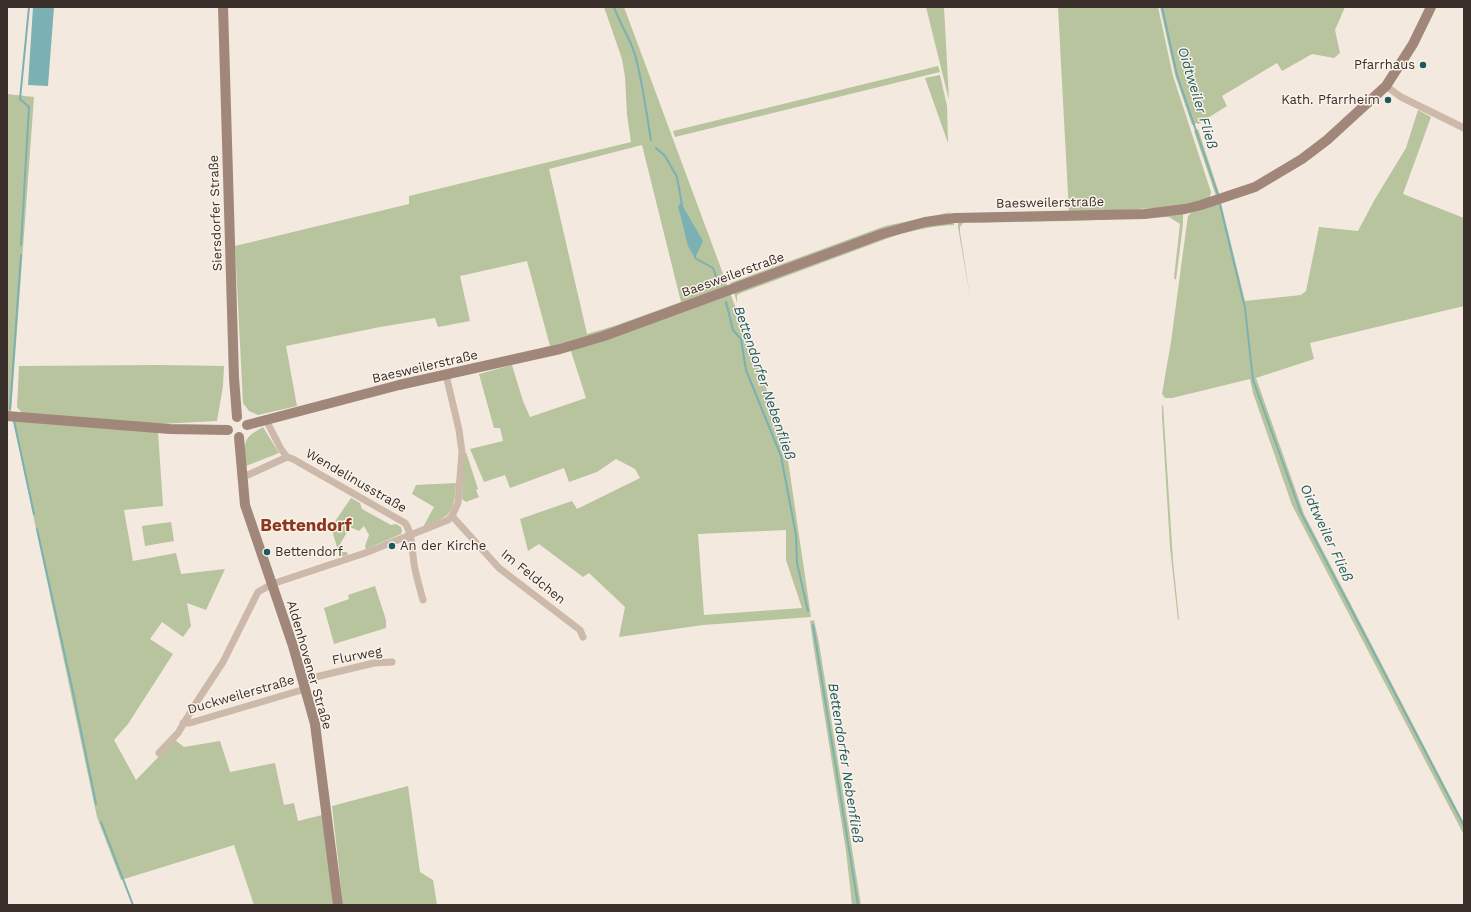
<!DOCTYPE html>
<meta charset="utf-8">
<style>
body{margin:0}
#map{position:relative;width:1471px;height:912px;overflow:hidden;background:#f4e9de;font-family:"Work Sans",sans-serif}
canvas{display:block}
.frame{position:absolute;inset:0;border:8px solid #392e29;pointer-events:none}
</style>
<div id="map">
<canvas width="1471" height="912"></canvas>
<div class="frame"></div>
</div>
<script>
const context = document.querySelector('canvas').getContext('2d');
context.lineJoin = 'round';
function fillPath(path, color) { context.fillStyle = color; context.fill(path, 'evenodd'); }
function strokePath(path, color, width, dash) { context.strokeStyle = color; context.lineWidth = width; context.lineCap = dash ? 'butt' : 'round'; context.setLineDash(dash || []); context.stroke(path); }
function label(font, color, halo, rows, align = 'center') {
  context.font = font + ' "Work Sans",sans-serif'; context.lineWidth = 3; context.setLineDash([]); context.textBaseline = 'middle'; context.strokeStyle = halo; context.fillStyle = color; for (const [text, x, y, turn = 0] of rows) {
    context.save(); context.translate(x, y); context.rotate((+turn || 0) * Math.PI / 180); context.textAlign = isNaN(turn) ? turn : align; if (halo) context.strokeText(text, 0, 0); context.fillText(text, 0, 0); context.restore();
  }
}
const green = new Path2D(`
 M604,7H624L732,298L777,417L784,437L789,467L811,617L703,625L619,637L625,607L589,573L583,577L539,544L528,551L520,519L572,501L577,509L640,478L635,469L616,459L597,472L569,482L564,468L510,488L505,475L484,482L470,449L503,441L500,428H494L479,374L512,365L523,401L530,417L586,398L568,342L550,346L527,261L460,276L470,321L438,327L435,318L380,327L286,346L297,406L258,415L249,411L243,403L235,246L409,204V196L631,142L627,115L625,77L622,59ZM642,145L681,302L614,326L587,334L549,169ZM786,530V560L802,608L704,615L698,534Z
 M926,7H944L949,100Z
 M1058,7H1158L1173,76L1211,192L1210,197L1208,199L1172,207L1069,213Z
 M1160,7H1345L1335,30L1340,53L1334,58L1312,54L1282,71L1277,63L1222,96L1227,106L1198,124L1197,123L1192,125L1175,75Z
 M938,66L940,72L675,137L673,131Z
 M940,75L947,106L948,143L925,78Z
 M7,94L34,97L11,412L7,411Z
 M1418,110L1431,117L1403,194L1464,218V306L1310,343L1314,359L1256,378L1304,514L1464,823V835L1292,505L1253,393L1250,379L1172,398H1165L1162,394L1171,342L1186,230L1188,216L1193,211L1221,203L1245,301L1301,295L1306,291L1319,227L1358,231L1375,199L1406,148Z
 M1198,129L1219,193V195L1216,196L1194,131Z
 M951,212L946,215L731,285L730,283L885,226Z
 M1183,212V224L1176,280L1174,278L1180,224L1169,217L1073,221L963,223L960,227V232L970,297L958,227V223Z
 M953,221L954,225C933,226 914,230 894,236L741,293L737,295V303L734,292L916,227Z
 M160,365L224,366L223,386L217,421L160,424L22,413L17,407L19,366Z
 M1163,404L1173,561L1179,619L1178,620L1170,547L1162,416V407Z
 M13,420L158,432L163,506L124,510L133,561L176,553L181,574L225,569L206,610L187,603L191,626L183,637L162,622L150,639L173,654L128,724L114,740L136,780L175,740L184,747L220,741L230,772L275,763L284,805L294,803L298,821L322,815L334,905H254L234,845L121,880L97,817Z
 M263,427L279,453L246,466C245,442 241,439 263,427Z
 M466,452L478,489L476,490L479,497L466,502L462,499L464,455Z
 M456,483C454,514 452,515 423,527L434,507L412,494L416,485Z
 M351,498L360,503L362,509L391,525L396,524L401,527L402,531L401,534L366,549L365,546L369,535L364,526L359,531L350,527L339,546L341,552H347L348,555L340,557L331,527Z
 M171,522L174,541L145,546L142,526Z
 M375,586L386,620V628L334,644L324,608L349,599L348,595Z
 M814,620L819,643L861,905H852L846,851L813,643L810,621Z
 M408,786L420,872L433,880L437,905H343L332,806Z`);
const water = new Path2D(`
 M33,7H54L48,86L28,85Z
 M681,203L703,241L695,258L688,246L678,206Z`);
const stream = new Path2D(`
 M614,7C620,24 630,38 635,55C643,83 646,112 651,140
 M1162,7L1177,75L1218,195
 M656,148L665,156L677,177L682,205
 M1220,205L1245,308L1253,380L1301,513L1464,826
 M21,245L29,107L20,99L29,7
 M695,256V258L713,268L718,282
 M726,302L733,330L741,339L746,370L781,456L796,535L797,563L808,611
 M10,409L21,255
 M14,421L34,514
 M37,529L73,692L96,804
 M813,625L858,905
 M101,822L133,905`);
const street = new Path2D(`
 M1386,86L1401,97L1464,128
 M266,420L281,449L287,457
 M287,457L293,459L405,523C413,533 412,556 415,569C417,579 420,589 423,600
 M241,475H248L287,457
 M452,516L499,568L580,630L583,637
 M303,680L374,663L392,662
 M183,723H190L305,689
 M159,753L178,733L196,703L223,662L258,592L272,584L365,553L448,520L452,516L458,503L462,452L459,430L446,375`);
const secondary = new Path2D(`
 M223,7L234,378L237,417
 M7,416L170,429L228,430
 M247,425L399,385L560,349L604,336L882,234L925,222L955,218L1145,214L1185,209L1201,205L1255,187L1302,159L1327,140L1386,86L1413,44L1431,7
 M239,437L245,505L293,646L315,724L338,905`);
const markers = [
 [1423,65,4,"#1d5a5d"],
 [1388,100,4,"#1d5a5d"],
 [392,546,4,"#1d5a5d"],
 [267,552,4,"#1d5a5d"]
];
const poiNames = [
 ["Pfarrhaus",1415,65],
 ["Kath. Pfarrheim",1380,100],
 ["An der Kirche",400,546,"left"],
 ["Bettendorf",275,552,"left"]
];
const streetNames = [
 ["Baesweilerstraße",1050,203,-1],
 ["Siersdorfer Straße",216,213,-92],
 ["Baesweilerstraße",733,275,-20],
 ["Baesweilerstraße",425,367,-13],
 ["Wendelinusstraße",356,481,30],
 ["Im Feldchen",533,577,39],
 ["Flurweg",357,656,-11],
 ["Aldenhovener Straße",309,665,74],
 ["Duckweilerstraße",241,695,-16]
];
const waterNames = [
 ["Oidtweiler Fließ",1197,98,73],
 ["Bettendorfer Nebenfließ",764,383,71],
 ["Oidtweiler Fließ",1326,533,65],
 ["Bettendorfer Nebenfließ",845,763,81]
];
const districtNames = [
 ["Bettendorf",306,526]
];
fillPath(green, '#b7c49d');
fillPath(water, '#7bb1b2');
strokePath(stream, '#7bb1b2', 2);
strokePath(street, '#ccb9a9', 7);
strokePath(secondary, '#a0877a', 10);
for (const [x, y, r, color] of markers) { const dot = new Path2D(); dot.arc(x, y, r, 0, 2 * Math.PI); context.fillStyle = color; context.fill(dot); strokePath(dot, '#fbf3eb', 1.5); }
label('13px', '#392e29', '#fbf3eb', poiNames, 'right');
label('13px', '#392e29', '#fbf3eb', streetNames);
label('italic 14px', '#1d5a5d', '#fbf3eb', waterNames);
label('bold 17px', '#8c371f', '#fbf3eb', districtNames);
</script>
